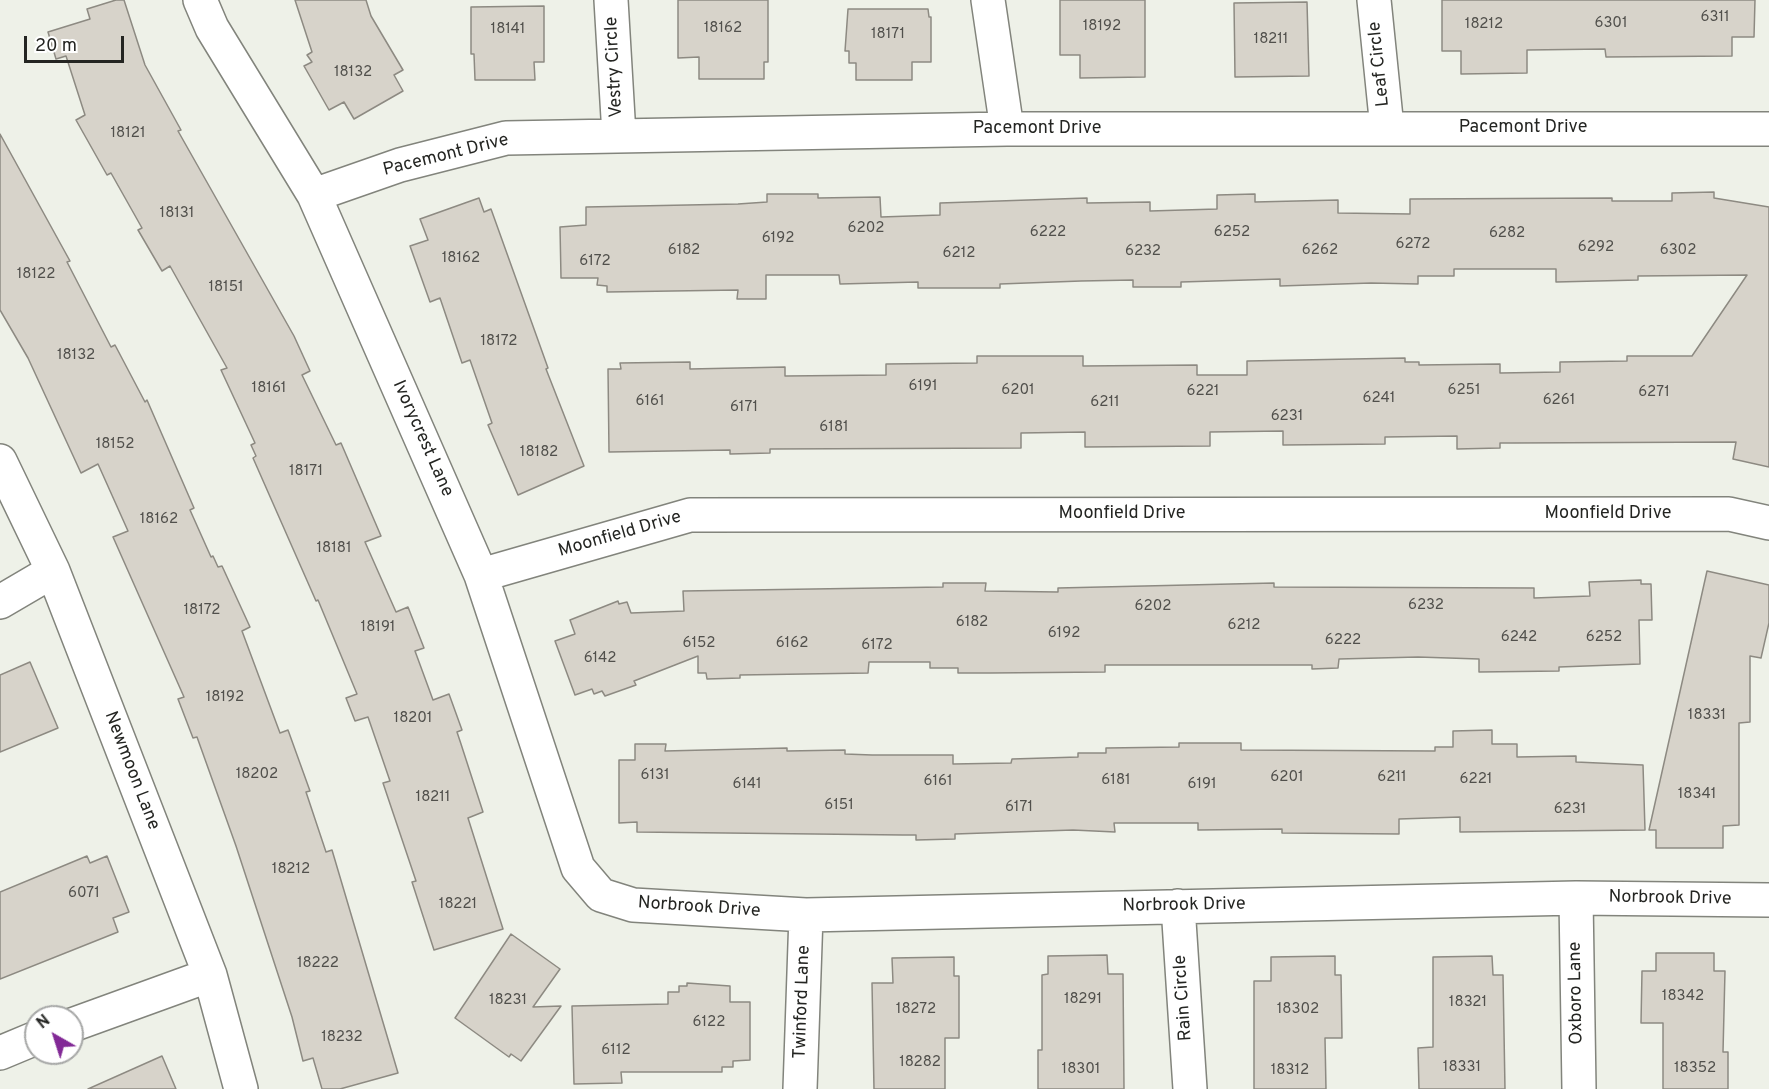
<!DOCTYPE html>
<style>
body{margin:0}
#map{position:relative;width:1769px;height:1089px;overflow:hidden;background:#eef1e8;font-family:Overpass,sans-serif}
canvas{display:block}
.north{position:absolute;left:24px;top:1005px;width:60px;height:60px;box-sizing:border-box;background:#fff;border:2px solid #a7a8a7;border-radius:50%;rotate:321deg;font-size:16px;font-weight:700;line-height:24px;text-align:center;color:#242522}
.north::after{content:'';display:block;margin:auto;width:21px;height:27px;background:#822996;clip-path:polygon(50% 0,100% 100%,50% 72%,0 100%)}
.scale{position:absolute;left:24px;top:36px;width:100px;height:27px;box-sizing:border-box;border:3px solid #242522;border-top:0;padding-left:8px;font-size:18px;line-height:21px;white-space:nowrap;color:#242522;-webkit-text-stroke:4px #fff;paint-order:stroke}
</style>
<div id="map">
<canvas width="1769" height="1089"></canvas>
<div class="north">N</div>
<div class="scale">20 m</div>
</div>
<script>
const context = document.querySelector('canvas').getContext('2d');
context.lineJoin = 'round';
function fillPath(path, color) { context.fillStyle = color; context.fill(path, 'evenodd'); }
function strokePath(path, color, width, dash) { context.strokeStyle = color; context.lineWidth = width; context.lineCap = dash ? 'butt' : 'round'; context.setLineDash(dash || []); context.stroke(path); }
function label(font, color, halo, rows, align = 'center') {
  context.font = font + ' Overpass,sans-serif'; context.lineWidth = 4.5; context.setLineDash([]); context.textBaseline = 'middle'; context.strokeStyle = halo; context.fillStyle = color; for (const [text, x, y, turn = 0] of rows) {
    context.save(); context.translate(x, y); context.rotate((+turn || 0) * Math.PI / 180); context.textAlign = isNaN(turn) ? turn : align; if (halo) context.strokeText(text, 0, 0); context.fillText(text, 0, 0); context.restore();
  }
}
const building = new Path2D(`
 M116,0H124L145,65L181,130L178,131L294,336L310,371L302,375L336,445L341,443L381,536L365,542L396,612L408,607L424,648L415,651L433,700L449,694L462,730L457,732L461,744L483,812L468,818L503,929L434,950L412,882L416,881L383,783L390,781L368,717L355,721L346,698L357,694L318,600L316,601L253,458L256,456L251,445L255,443L221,370L227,368L170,266L162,271L138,230L142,228L111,173L107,175L76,120L85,115L66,56L56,59L48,32L90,19L87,9Z
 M295,0H366L371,16L403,70L394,75L403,91L354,119L344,102L329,110L304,66L312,62L307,55L312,52Z
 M678,0H768V62H764V79H699V57L678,58Z
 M1060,0H1145V77L1080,78V55H1060Z
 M1442,0H1755L1754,37H1732V56L1606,57L1605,49L1527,50V73L1461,74V51H1442Z
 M1307,2L1309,76L1235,77L1234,3Z
 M544,6V62H534L535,80H475L474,54H471V7Z
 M848,9H928L929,17H931V62H912V80H856V63H849V51H845Z
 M0,134L70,261L67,262L111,347L115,345L145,402L147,400L194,508L190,510L211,557L213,556L218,567L222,566L250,627L242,631L280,733L288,730L310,791L306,792L326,852L332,850L398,1073L340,1089H322L313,1058L303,1061L292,1017L236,846L197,737L193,738L178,699L184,697L113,537L128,531L98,464L81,473L28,358L0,310Z
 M1714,192V198L1769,207V467L1733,459L1736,442L1513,443H1500V448L1457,449V436L1385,437V444L1283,445V431L1210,432V446L1085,447V432L1021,433V448L770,449V453L730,454V450L609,452L608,369H621L620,363L690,362V369L785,367V376L886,375V364L977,363V356H1083V366L1197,365V375H1247V361L1405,358V362H1419V365L1500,364V373L1560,372V362L1627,361V356H1692L1747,275L1638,276V280L1556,282V269H1454V276H1418V284L1371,283L1280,286V279L1181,282V287H1133V280L1081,281L1000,284V288H918V282L840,284L839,275H766V299H737L738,290L607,292V286L597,285L598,278H561L560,227L586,225V207L738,204L767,202V194H818V198L880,197L881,217L940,215V203L1087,198V203L1150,202V211L1217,209V195L1255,194V202L1338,200V213L1410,214V199L1612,198V201H1672V193Z
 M479,198L484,212L491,209L548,368L546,369L584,466L518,495L488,425L492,423L470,360L462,363L440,298L430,302L410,246L428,240L420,219Z
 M1707,571L1769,585V623L1761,658L1750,656V722L1739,723V825L1723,826V848H1656V830H1649Z
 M1641,580V584H1651L1652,620H1639L1640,664L1559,667V671L1479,672V659L1418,657L1339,659L1338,668L1312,669V665H1105V672L990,673H958V668H930V662H869L868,673L740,675V678L707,679L706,673H698V656L634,681L636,685L605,696L602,691L594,694L592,689L575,695L555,641L575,634L570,620L618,601L619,604L627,602L631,613L684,611L683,591L943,587V583H986L985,591L1058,592V588L1274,583V587L1534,588V598L1590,596L1589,582Z
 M30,662L58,728L0,752V675Z
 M1492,730V744H1517V757L1576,756V762L1643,765L1645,830L1460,832V817L1399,819V834L1282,833V829L1198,830V823H1114L1115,832L1073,830L955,834V839L916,840V835H903L637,832V822L619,823V760H635V744H666L665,751L787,748V751L845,750V754L872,755H953V764L1011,763L1012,759L1078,757V753H1106V748L1179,747V743H1241V750L1435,751V747H1453V731Z
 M87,856L90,863L107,856L129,912L113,918L118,932L0,979V892Z
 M511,934L560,969L533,1007L561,1006L521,1061L511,1054L509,1057L455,1018Z
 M1656,953H1714V971H1725L1723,1052H1728V1089H1663V1023H1641L1642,971H1656Z
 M1107,955L1108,974H1123L1124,1089H1038V1050H1042V975L1048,974V956Z
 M1335,956V975H1341L1342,1038H1325L1326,1089H1254V981H1271V957Z
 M1492,956L1493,975H1503L1505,1089H1419L1418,1048L1433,1047V957Z
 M954,957V976H959V1038H945V1089H874L872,983H893L892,958Z
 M687,983L730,986V1002H750V1060L733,1061V1067H722V1072H621L622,1083L574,1084L572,1006L668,1004V992H679V986H687Z
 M162,1056L176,1089H88Z`);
const minor = new Path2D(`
 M200,0L212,28L314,195L481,575L578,868L601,895L633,905L806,915L1576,898L1769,900
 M611,0L619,135
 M988,0L1007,129
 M1374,0L1387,128
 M314,195L400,165L506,138L1007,129H1769
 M0,461L53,571L210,975L241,1089
 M481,575L690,515L1729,514L1769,523
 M0,602L53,571
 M1576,898L1579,1089
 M1178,906L1190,1089
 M72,1025L210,975
 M0,1053L36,1038
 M800,1089L806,915`);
const numberNames = [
 ["6311",1715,18],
 ["6301",1611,24],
 ["18212",1484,25],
 ["18192",1102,27],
 ["18162",723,29],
 ["18141",508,30],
 ["18171",888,35],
 ["18211",1271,40],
 ["18132",353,73],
 ["18121",128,134],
 ["18131",177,214],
 ["6202",866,229],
 ["6222",1048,233],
 ["6252",1232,233],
 ["6282",1507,234],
 ["6192",778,239],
 ["6272",1413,245],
 ["6292",1596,248],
 ["6182",684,251],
 ["6262",1320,251],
 ["6302",1678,251],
 ["6232",1143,252],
 ["6212",959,254],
 ["18162",461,259],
 ["6172",595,262],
 ["18122",36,275],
 ["18151",226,288],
 ["18172",499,342],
 ["18132",76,356],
 ["6191",923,387],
 ["18161",269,389],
 ["6201",1018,391],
 ["6251",1464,391],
 ["6221",1203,392],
 ["6271",1654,393],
 ["6241",1379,399],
 ["6261",1559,401],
 ["6161",650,402],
 ["6211",1105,403],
 ["6171",744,408],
 ["6231",1287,417],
 ["6181",834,428],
 ["18152",115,445],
 ["18182",539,453],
 ["18171",306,472],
 ["18162",159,520],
 ["18181",334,549],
 ["6232",1426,606],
 ["6202",1153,607],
 ["18172",202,611],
 ["6182",972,623],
 ["6212",1244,626],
 ["18191",378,628],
 ["6192",1064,634],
 ["6242",1519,638],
 ["6252",1604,638],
 ["6222",1343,641],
 ["6152",699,644],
 ["6162",792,644],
 ["6172",877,646],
 ["6142",600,659],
 ["18192",225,698],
 ["18331",1707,716],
 ["18201",413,719],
 ["18202",257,775],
 ["6131",655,776],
 ["6201",1287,778],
 ["6211",1392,778],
 ["6221",1476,780],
 ["6181",1116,781],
 ["6161",938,782],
 ["6141",747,785],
 ["6191",1202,785],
 ["18341",1697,795],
 ["18211",433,798],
 ["6151",839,806],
 ["6171",1019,808],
 ["6231",1570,810],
 ["18212",291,870],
 ["6071",84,894],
 ["18221",458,905],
 ["18222",318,964],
 ["18342",1683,997],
 ["18291",1083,1000],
 ["18231",508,1001],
 ["18321",1468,1003],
 ["18272",916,1010],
 ["18302",1298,1010],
 ["6122",709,1023],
 ["18232",342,1038],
 ["6112",616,1051],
 ["18282",920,1063],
 ["18331",1462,1068],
 ["18352",1695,1069],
 ["18301",1081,1070],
 ["18312",1290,1071]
];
const streetNames = [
 ["Leaf Circle",1380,64,-96],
 ["Vestry Circle",615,67,-93],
 ["Pacemont Drive",1523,128],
 ["Pacemont Drive",1037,129],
 ["Pacemont Drive",446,156,-14],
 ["Ivorycrest Lane",422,439,66],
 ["Moonfield Drive",1122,514],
 ["Moonfield Drive",1608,514],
 ["Moonfield Drive",620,535,-16],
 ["Newmoon Lane",131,771,69],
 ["Norbrook Drive",1670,899,1],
 ["Norbrook Drive",1184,906,-1],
 ["Norbrook Drive",699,908,4],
 ["Oxboro Lane",1577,993,-91],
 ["Rain Circle",1184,998,-94],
 ["Twinford Lane",803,1002,-88]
];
fillPath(building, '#d7d3ca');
strokePath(building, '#8d8a82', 1.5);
strokePath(minor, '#82847c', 36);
strokePath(minor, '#fff', 33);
label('15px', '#51504c', null, numberNames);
label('18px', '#242522', '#fff', streetNames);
</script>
